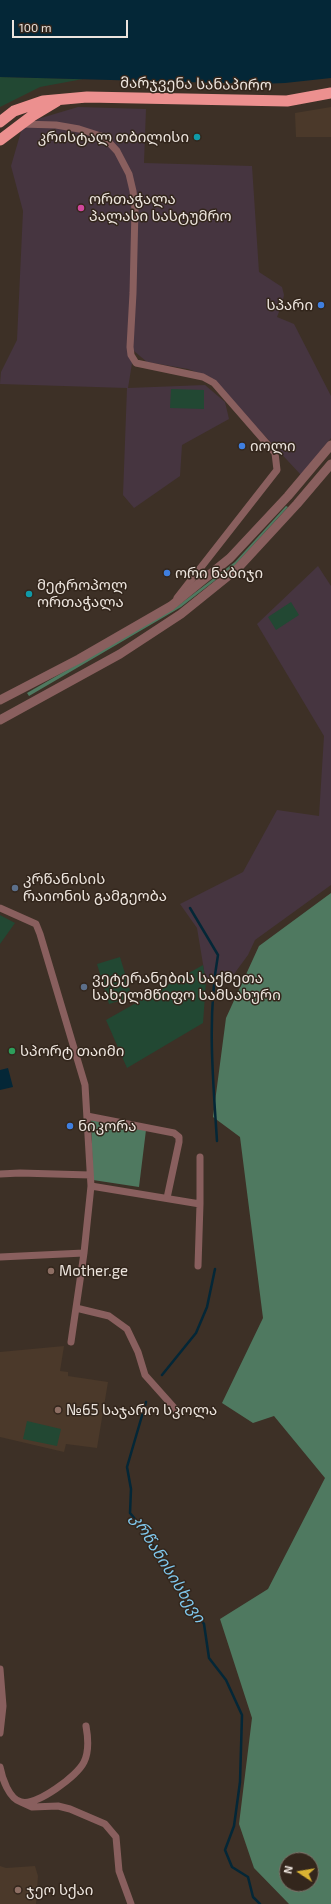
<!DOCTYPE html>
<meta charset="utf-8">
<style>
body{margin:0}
#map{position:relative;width:331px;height:1904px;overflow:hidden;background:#3d3026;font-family:"Exo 2",sans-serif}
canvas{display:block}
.north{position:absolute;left:279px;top:1852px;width:40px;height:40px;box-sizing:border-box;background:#33261c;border:1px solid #7d7269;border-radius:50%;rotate:282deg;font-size:11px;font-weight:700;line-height:16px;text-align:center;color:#ece4dd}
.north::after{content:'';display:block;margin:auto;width:14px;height:18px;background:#dab333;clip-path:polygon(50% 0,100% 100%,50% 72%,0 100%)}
.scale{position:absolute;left:12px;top:20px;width:116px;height:18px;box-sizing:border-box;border:2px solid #ece4dd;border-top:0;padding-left:5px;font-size:12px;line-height:14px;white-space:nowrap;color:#ece4dd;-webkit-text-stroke:3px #33261c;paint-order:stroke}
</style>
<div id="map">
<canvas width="331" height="1904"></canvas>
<div class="north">N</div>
<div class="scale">100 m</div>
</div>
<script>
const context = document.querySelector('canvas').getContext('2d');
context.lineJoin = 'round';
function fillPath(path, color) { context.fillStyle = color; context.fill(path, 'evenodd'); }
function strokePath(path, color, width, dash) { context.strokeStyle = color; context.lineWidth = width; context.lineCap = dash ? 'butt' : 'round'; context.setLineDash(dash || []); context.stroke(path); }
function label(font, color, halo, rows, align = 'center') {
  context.font = font + ' "Exo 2","Noto Sans Georgian",sans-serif'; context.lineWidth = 3; context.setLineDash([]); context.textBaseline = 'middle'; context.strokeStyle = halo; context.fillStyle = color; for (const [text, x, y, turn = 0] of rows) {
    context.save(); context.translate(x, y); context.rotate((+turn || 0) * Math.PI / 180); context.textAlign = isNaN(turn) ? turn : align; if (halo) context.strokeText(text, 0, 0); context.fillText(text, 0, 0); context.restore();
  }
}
const built = new Path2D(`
 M331,107V137H296L295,113Z
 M64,1346L60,1371L68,1372V1376L108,1382L97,1448L66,1444L64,1452L0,1437V1352Z
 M0,1866L6,1868L35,1866L38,1876L36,1904H0Z`);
const industrial = new Path2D(`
 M78,107L146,109L144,163L252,166L259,272L282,287L284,295L282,304L277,317L294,324L331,396V438L301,475L210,377L188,369L147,362L134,351L128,388L205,385L225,402L229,419L182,445L180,476L134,508L123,495L127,388L0,384L1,372L17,340L23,211L11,166L22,128L41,118Z
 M318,566L331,586V885L255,940L248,955L234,974L206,982L197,928L180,904L243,872L277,810L319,816L324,736L257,624Z`);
const green = new Path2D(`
 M0,77L83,79L40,87L0,107Z
 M171,389L204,390V409L170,408Z
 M291,602L299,615L276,630L268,617Z
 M0,915L15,923L0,944Z
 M120,957L132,997L109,1004L97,964Z
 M203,965L206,982L203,1023L127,1068L106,1020Z
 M27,1421L61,1429L57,1446L23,1439Z`);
const forest = new Path2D(`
 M286,506L288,507L235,565L181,607L29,696L27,693L175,608L235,562Z
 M331,893V1904H289L254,1868L239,1824L252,1718L220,1619L268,1589L325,1478L274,1416L253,1423L222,1403L263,1318L240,1137L213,1117L226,1018L259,946ZM287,1860H311V1884H287Z
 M91,1120L146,1130L139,1187L93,1180Z`);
const water = new Path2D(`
 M0,0H331V78L285,83L259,84L0,77Z
 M8,1068L13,1087L0,1090V1070Z`);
const stream = new Path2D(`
 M190,908L218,955C207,1017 213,1079 217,1141
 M162,1375L196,1333L207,1307L215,1269
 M146,1402L127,1467L131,1489L130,1513L146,1532L163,1564L204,1624L209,1658L226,1680L242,1715L240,1782L234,1826L225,1850L232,1867L248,1877L253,1897L260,1904`);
const minor = new Path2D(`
 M21,124L56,125L79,129L104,137L117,151L129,174L133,191L135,209L133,293L130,347L131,355L136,363L203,377L214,383L275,453L277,470L177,598
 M0,908L36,924L40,934L85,1085L91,1186L84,1253L71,1342
 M87,1116L174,1133L179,1137V1142L167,1198
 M0,1174L20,1173L90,1175
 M91,1186L200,1204V1157
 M0,1257L84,1253
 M198,1266L200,1204
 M76,1308L109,1316L127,1329L138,1352L145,1375L178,1412
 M0,1669L3,1706L0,1733
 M0,1767C2,1778 9,1799 21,1802C37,1806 77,1776 84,1762C89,1752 88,1737 86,1726
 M21,1802L32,1807L58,1806L70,1809L105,1824L116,1837L119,1871L131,1904`);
const tertiary = new Path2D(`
 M0,700L79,659L171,606L230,558L288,496L331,445
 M0,720L120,654L181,614L238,568L297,504L331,464`);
const trunk = new Path2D(`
 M0,122L14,111L43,101L87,97L287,101L331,93
 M0,140L32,116L57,101`);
const markers = [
 [197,137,4,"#0f9aa8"],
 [81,208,4,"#d1479c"],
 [321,305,4,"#3f7fe0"],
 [242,446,4,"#3f7fe0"],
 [167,573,4,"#3f7fe0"],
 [29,594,4,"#0f9aa8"],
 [15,888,4,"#5c6f8a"],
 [84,987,4,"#5c6f8a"],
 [12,1051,4,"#2e9e5b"],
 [70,1126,4,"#3f7fe0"],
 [51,1271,4,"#8d6e63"],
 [58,1410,4,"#8d6e63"],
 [18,1890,4,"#8d6e63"]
];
const streetNames = [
 ["მარჯვენა სანაპირო",196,84,1]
];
const poiNames = [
 ["კრისტალ თბილისი",189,137,"right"],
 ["ორთაჭალა",89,199],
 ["პალასი სასტუმრო",89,216],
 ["სპარი",313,305,"right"],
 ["იოლი",250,446],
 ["ორი ნაბიჯი",175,573],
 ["მეტროპოლ",37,585],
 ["ორთაჭალა",37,602],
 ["კრწანისის",23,879],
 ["რაიონის გამგეობა",23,896],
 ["ვეტერანების საქმეთა",92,978],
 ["სახელმწიფო სამსახური",92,995],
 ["სპორტ თაიმი",20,1051],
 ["ნიკორა",78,1126],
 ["Mother.ge",59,1271],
 ["№65 საჯარო სკოლა",66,1410],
 ["ჯეო სქაი",26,1890]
];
const waterNames = [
 ["კრწანისისხევი",168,1568,58]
];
fillPath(built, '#4b392a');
fillPath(industrial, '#463540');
fillPath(green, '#224833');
fillPath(forest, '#4f7960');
fillPath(water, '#042737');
strokePath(stream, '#042737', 2.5);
strokePath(minor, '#895f5e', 7);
strokePath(tertiary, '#895f5e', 9);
strokePath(trunk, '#ec908f', 11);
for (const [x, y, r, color] of markers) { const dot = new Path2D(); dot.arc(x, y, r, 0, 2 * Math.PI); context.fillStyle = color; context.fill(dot); strokePath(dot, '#33261c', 1.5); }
label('15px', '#ece4dd', '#33261c', streetNames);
label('15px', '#ece4dd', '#33261c', poiNames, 'left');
label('italic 16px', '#80c9ef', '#33261c', waterNames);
</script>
